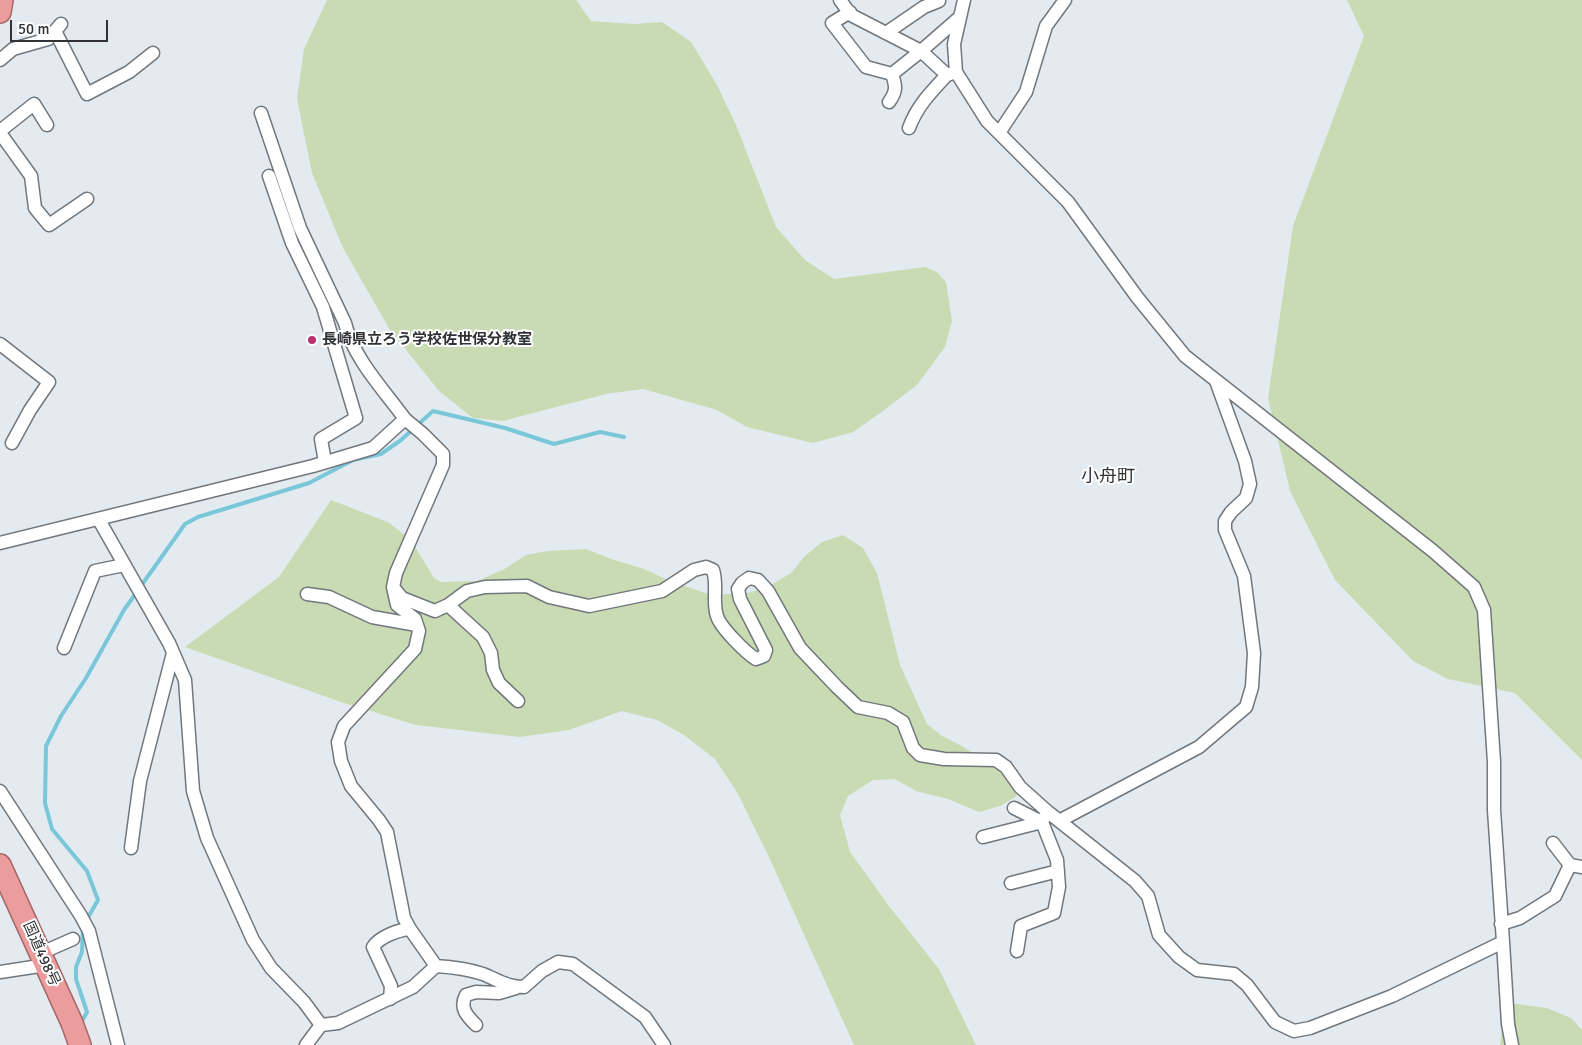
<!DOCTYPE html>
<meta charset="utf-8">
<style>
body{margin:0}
#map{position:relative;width:1582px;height:1045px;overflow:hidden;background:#e4ebf0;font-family:Signika,sans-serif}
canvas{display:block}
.scale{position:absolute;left:10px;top:20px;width:98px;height:22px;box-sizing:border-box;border:2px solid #303235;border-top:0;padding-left:6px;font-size:15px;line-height:18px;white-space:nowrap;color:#303235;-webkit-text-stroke:4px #fff;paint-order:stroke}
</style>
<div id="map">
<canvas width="1582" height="1045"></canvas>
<div class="scale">50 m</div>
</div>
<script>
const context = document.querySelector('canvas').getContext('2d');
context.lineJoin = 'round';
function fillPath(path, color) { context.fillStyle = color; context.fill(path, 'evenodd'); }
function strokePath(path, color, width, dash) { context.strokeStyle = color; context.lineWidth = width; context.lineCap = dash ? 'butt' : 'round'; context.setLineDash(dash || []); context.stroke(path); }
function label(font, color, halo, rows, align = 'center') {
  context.font = font + ' Signika,"Noto Sans JP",sans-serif'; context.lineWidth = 4; context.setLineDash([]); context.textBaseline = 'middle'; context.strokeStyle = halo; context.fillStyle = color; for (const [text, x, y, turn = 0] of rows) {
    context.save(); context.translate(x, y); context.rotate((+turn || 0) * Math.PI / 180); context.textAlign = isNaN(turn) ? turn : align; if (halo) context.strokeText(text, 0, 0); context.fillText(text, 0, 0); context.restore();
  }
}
const green = new Path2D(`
 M327,0H576L591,21L634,24L662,22L691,42L717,85L736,125L776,227L805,260L834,279L925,267L937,272L946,282L952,321L945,347L917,385L883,411L853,432L813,443L747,427L717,410L643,389L606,394L503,421L473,418L439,391L390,330L343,248L312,173L297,99L304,49Z
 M1347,0H1582V760L1515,693L1448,679L1413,661L1335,580L1290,491L1268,398L1293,226L1364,36Z
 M331,500L388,522L411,540L434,578L441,582L477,581L503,570L526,555L548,551L586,549L611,559L644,569L670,581L711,595L747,593L766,588L791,573L805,556L822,542L843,535L863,548L877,573L900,665L927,724L942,736L962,746L1008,776L1017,796L1000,806L979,812L948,799L916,791L895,779L873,780L848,796L840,815L850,852L889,906L939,969L976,1045H854L768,855L737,792L715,759L684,735L657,720L622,711L569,730L520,737L416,725L341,702L185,647L279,577Z
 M1509,1003L1547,1008L1571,1018L1582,1030V1045H1500L1504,1015Z`);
const stream = new Path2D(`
 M86,921L98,900L87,871L52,829L45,803L46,746L61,716L86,678L124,610L185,524L198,517L309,483L353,460L381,454L401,440L433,411L505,428L554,444L600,432L624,437
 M80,1025L87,1012L76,979V967L82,952L83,927`);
const minor = new Path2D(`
 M840,0L851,15L921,51L960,17
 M964,0L954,44L956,72L987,121L1068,202L1137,297L1185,356L1433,551L1474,587L1484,610L1494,762V810L1503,942L1508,1024L1512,1045
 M850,12L832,23L866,67L892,74L921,51L947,75L956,72
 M55,31L87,94L129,72L153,53
 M886,33L924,7L939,1
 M0,60L13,49L48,39L61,24
 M889,102C897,91 896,86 892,74
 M261,113L300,228L345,323C353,358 384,390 405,419
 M909,128C917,106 931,92 947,75
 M0,131L34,104L47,125
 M0,133L31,176L35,208L49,225L87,199
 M999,133L1026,92L1046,26L1065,0
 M269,176L292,243L323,307L356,418L321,439L325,462
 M0,344L49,382L30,410L12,443
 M99,520L169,643L185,680L193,791L207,838L253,940L271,968L304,1002L321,1025
 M0,543L313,466L373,448L405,419L423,434L443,454V465L396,573L393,587L397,605L415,619L419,631L415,649L344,726L338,742L341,761L351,786L379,820L387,832L404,918L410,929
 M393,587L402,598L435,611L448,605L467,591L485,587L527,586L549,597L589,606L662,591L694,570L706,567L713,570C718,585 712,602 717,616C720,627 746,653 756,659L764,656L766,650L740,599L738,589L742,583L749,578L758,580L768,591L800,648L837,687L858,707L888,713L903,722L913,748L920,755L944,759L996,760L1006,767L1020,787L1048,812L1135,881L1148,896L1159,935L1179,957L1197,970L1234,974L1247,985L1275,1022L1294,1031L1310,1028L1392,996L1503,942
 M307,594L329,597L372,617L417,625
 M448,605L483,637L491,653L493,670L499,683L518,701
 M64,648L95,571L124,565
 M0,791L81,916L89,931L118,1045
 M1014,808L1042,822L1044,818
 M1059,821L1199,747L1246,707L1252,687L1254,653L1244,576L1225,530V521L1231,512L1246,498L1250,484L1245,461L1216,381
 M983,837L1042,822L1057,860L1059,887L1054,913L1021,926L1017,951
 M1553,843L1570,865
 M131,848L140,781L173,653
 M1011,883L1058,871
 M1501,924L1520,918L1555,896L1570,865L1582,867
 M41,953L73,939
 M0,972L46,965
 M390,999L391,986L373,947C379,937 398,930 410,929L436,966
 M476,1025C467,1016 459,1008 466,995L476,992L499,993L516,988
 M306,1045L321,1025L338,1023L413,987L436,966C452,967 468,969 483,974C498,980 507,987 524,987L542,971L558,962L573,964L645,1017L664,1045`);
const trunk = new Path2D(`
 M0,12L2,0
 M0,865L72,1023L80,1045`);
const markers = [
 [312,340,5,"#bb326e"]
];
const poiNames = [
 ["長崎県立ろう学校佐世保分教室",322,340]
];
const streetNames = [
 ["国道498号",41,954,66]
];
const quarterNames = [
 ["小舟町",1108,477]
];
fillPath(green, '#c9dbb2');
strokePath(stream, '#79c7d9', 4);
strokePath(minor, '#71777c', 15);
strokePath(trunk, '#a66768', 24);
strokePath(minor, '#fff', 12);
strokePath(trunk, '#eb9c9c', 21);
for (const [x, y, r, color] of markers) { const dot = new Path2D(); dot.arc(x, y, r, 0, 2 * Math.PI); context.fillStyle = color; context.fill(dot); strokePath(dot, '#fff', 2); }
label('bold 15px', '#303235', '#fff', poiNames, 'left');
label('15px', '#303235', '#fff', streetNames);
label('18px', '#303235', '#fff', quarterNames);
</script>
